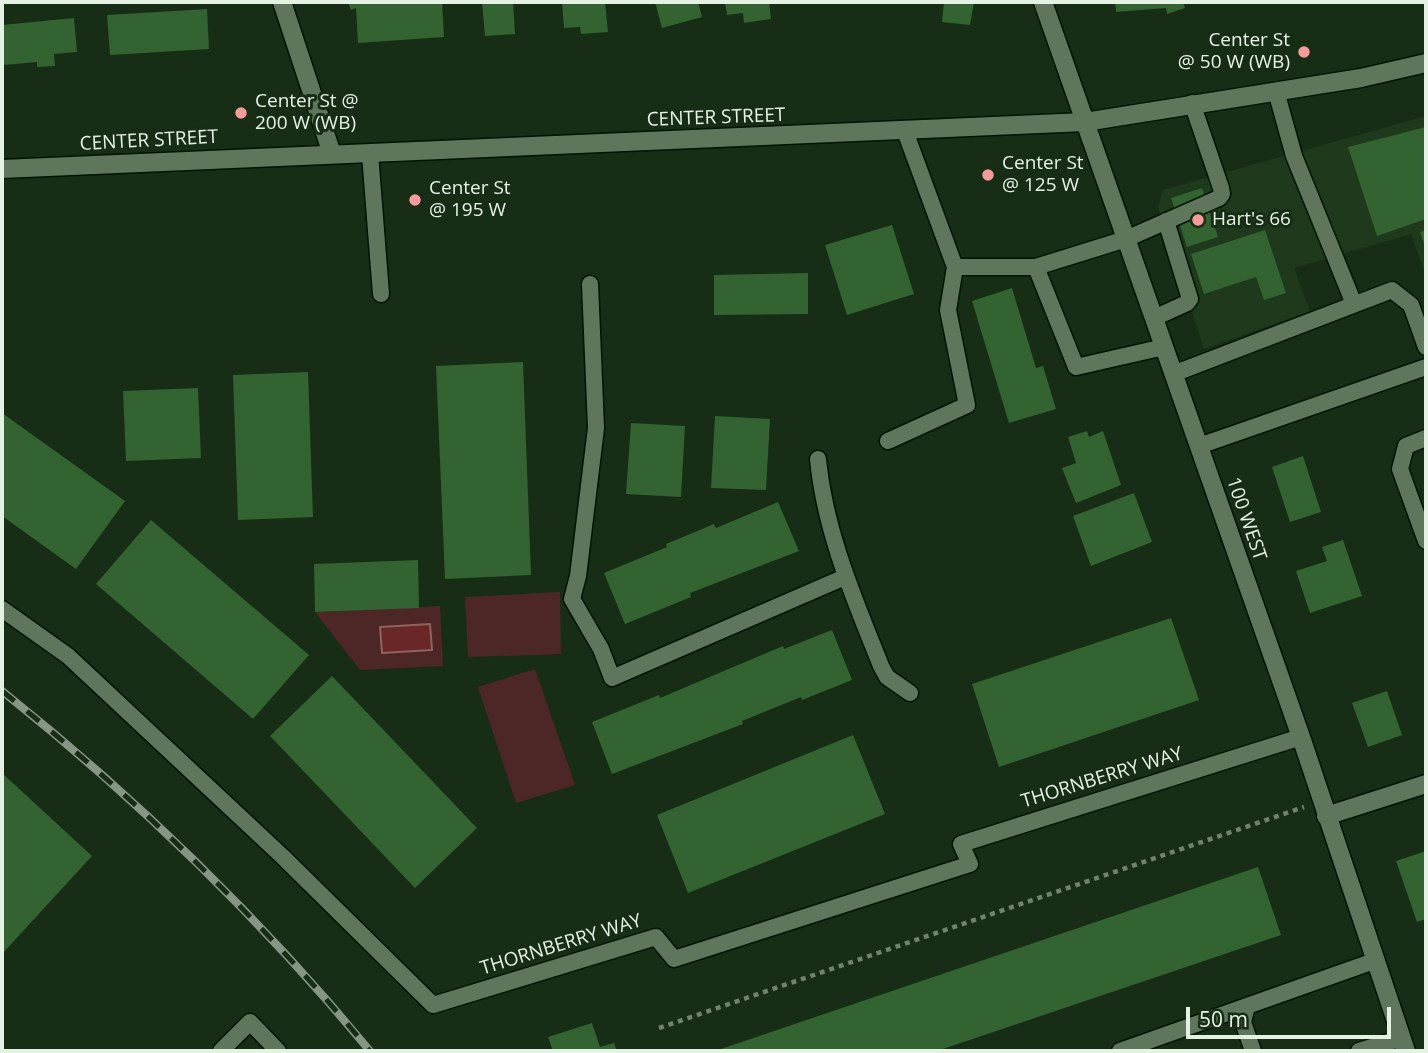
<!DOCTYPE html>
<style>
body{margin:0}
#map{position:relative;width:1428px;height:1053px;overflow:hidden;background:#182d16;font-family:"Open Sans",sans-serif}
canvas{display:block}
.frame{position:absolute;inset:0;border:4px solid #e4f2e3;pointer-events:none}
.scale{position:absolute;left:1186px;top:1007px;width:205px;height:32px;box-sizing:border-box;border:4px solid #e4f2e3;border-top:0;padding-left:9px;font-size:21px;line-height:24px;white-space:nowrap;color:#e4f2e3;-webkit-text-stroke:5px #182d16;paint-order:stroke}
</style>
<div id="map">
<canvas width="1428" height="1053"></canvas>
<div class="frame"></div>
<div class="scale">50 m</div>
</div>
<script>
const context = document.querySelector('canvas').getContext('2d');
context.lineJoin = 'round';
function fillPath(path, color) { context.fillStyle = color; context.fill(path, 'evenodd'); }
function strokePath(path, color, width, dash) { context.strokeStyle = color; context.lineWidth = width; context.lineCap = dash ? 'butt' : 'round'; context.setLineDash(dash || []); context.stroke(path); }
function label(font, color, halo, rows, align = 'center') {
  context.font = font + ' "Open Sans",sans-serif'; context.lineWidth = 6; context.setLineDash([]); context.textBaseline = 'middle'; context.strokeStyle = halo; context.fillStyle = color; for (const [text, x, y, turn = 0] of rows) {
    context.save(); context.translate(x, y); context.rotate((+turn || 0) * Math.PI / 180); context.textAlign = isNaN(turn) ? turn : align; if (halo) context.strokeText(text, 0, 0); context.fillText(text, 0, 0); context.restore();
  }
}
const built = new Path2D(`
 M1426,116V276L1411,234L1294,268L1310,311L1204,349L1158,207L1163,190Z`);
const green = new Path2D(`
 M560,592L561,654L468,657L465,597Z
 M440,606L443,666L360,670L315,612Z
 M535,669L575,785L516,803L478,687Z`);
const water = new Path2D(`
 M430,624L432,650L382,653L380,627Z`);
const building = new Path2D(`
 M348,2H442L444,37L358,43L356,8L351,10Z
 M482,2H513L515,34L485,36Z
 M562,2H605L608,32L581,34L580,27L564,28Z
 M655,2H698L702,17L662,28Z
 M725,2H769L771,19L744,23L743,13L727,15Z
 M944,2H974L970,25L942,22Z
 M1115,2H1183L1185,8L1167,14L1166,8L1116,12Z
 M207,9L209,49L110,55L107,15Z
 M74,18L77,52L54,54L55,66L37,67V62L4,65L2,56V25Z
 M1426,127V219L1377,236L1348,147Z
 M1202,188L1218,237L1187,247L1171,198Z
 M892,225L914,294L847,315L825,245Z
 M1265,230L1286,293L1264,300L1256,277L1204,294L1191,254Z
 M1426,230V249L1420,232Z
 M808,273V314L714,315V275Z
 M1012,288L1036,368L1043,366L1056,409L1009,423L972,301Z
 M523,362L531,575L445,579L436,366Z
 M308,372L313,517L238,520L233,375Z
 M198,388L201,458L126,461L123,391Z
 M2,413L125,501L76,569L2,516Z
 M715,416L770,419L766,490L711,488Z
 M631,423L685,426L681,497L626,494Z
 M1087,431L1089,437L1103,431L1121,485L1076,503L1062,468L1076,463L1068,437Z
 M1303,456L1321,512L1290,522L1272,467Z
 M1134,493L1152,542L1091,566L1073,516Z
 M778,502L799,551L690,593L691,597L625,624L604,573L667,547L666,544L714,524L716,528Z
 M151,520L309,655L253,719L96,584Z
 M1343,540L1362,596L1310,613L1296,571L1327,561L1322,547Z
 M418,560L419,608L315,612L314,564Z
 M1171,618L1199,700L999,767L972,684Z
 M832,630L852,680L802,700L801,697L742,721L743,724L612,774L592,722L659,695L660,698L783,646L784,649Z
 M332,676L477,828L415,888L270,736Z
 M1387,691L1402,735L1368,747L1352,703Z
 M853,735L885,814L688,893L657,815Z
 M2,773L92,856L2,954Z
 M1426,851V919L1417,922L1396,861Z
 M1258,867L1281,935L937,1051H715Z
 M592,1023L600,1047L614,1043L617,1051H553L548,1037Z`);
const path = new Path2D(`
 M659,1028L1304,807`);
const lane = new Path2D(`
 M1276,91L1294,156L1354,304
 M905,131L955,267H1036L1126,239L1219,198L1222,194L1221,188L1192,103
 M370,154L381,294
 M1036,267L1076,367L1164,347
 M590,284L596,428L578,576L572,599L601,649L612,678L845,577
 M1154,318L1187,303L1190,299L1166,221
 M1173,374L1392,290L1411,305L1426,347
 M1426,438L1406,446L1400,469L1426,541
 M888,441L967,405L948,310L955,267
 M1199,446L1426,367
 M818,459C825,532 854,598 881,666L887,677L910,693
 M2,609L68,656L283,857L433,1005L656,937L674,959L970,864L961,844L1301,737
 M221,1051L250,1022L278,1051
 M1120,1051L1247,1006
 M1253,1051L1243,1022L1247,1006L1374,961
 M1359,1051L1402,1038`);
const street = new Path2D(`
 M282,2L332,154
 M1043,2L1301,737L1406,1051
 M1326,816L1426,784`);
const secondary = new Path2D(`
 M2,169L1085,122L1361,78L1426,63`);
const rail = new Path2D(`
 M2,691C136,798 261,919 370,1051`);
const markers = [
 [1304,52,7,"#f59b99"],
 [241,113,7,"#f59b99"],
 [988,175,7,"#f59b99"],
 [415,200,7,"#f59b99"],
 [1198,220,7,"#f59b99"]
];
const poiNames = [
 ["Center St",1290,41,"right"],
 ["@ 50 W (WB)",1290,63,"right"],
 ["Center St @",255,102],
 ["200 W (WB)",255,124],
 ["Center St",1002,164],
 ["@ 125 W",1002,186],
 ["Center St",429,189],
 ["@ 195 W",429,211],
 ["Hart's 66",1212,220]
];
const streetNames = [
 ["CENTER STREET",716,118,-2],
 ["CENTER STREET",149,141,-3],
 ["100 WEST",1246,519,71],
 ["THORNBERRY WAY",1102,778,-17],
 ["THORNBERRY WAY",561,945,-17]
];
fillPath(built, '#1f391d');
fillPath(green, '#4d2626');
fillPath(water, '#6a2728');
strokePath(water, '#8f6460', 2);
fillPath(building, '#326330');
strokePath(lane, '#021402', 19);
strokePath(street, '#021402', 21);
strokePath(secondary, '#021402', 21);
strokePath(path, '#71836f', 4.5, [5, 5]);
strokePath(lane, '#5f765d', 16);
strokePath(street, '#5f765d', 18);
strokePath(secondary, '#5f765d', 18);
strokePath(rail, '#859684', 8);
strokePath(rail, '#182d16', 5, [16]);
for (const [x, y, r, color] of markers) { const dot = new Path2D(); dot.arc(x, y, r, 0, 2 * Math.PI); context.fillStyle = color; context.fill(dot); strokePath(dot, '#182d16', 2.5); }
label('19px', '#e4f2e3', '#182d16', poiNames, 'left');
label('19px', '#e4f2e3', '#182d16', streetNames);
</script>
